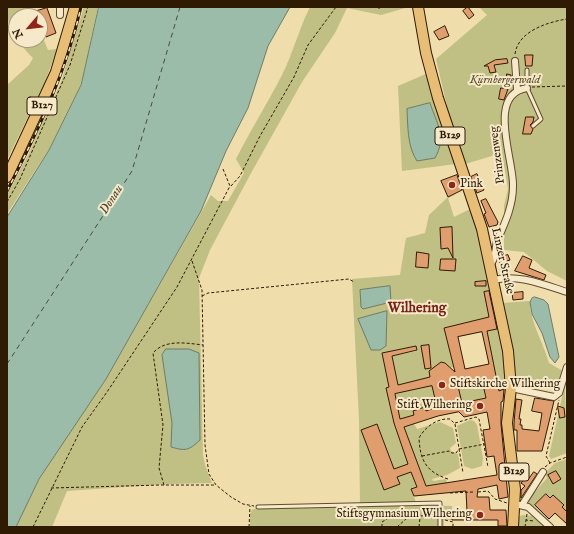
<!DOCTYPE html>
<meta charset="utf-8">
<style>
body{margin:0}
#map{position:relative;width:574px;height:534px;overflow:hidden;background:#efddac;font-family:"IM FELL English",serif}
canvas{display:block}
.frame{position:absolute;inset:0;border:8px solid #2f1b04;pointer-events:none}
.north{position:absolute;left:8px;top:8px;width:40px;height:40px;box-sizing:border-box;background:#f5e9c9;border:1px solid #a6977a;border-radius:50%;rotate:242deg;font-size:11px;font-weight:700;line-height:16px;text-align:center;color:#2f1b04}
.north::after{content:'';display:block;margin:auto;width:14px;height:18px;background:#8f2418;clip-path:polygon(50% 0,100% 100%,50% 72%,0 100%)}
</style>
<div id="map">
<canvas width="574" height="534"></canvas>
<div class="frame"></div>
<div class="north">N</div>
</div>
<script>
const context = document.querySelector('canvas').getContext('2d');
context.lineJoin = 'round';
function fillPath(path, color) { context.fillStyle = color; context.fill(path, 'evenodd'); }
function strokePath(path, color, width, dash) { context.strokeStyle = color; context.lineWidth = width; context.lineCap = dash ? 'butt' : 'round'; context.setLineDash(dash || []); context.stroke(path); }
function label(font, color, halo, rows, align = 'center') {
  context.font = font + ' "IM FELL English",serif'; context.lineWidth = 4; context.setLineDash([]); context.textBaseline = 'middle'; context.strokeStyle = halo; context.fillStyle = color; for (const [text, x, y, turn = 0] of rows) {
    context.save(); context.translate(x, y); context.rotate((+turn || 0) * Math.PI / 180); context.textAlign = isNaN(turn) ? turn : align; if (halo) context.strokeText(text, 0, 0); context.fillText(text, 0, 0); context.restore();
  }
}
const green = new Path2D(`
 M7,7H30L33,16H16V40H40V31L48,50L57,49L45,82L7,160V85L29,65L33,58C17,41 7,32 7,7Z
 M84,7H98L81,84L49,149L7,214V195L29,153L61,82Z
 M310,7H409L381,15L347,8L335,33L302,82L250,175L210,250L199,278L203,455L205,465L212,483L168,484L67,491L52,527H16L39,479L106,379L211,195L218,201H228L244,173L236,159C250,131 267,104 282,75C293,53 299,29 310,7Z
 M479,7H567V281L547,271L524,252L504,250V206L508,189L502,153L465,164L450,119L436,59L487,15Z
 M428,73L456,164L402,171L398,86Z
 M457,194L448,198L454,217L472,208C491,266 500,328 508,389L499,391L484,318L444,328L454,367L448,368L445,363L441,362L437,371L429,373L439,416L437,417L435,408L426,411L425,407L413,411L414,415L400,419L395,394L427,387L425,379L398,385L392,356L417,351L416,346L382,353L389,387L386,388L394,423L417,487L411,489L417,505L452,506V520H444V527H250V514L252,510L256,508L413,505L360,504L359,420L352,279L400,275L406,238L425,233L429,215L448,197Z
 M530,301C530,323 543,341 549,363L563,371L559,383C546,381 541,378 532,389L517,387L513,351L502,303Z
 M567,375L565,390L567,453L551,459L549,456Z
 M482,380L486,398L462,403L458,386Z
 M470,420L474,421L477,425L483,458L482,466L472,469L464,466L457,426Z
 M440,422L453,428L456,443L450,448L451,451L458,454L460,468L447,475L432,479L433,481L446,479L447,483L426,486L404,427L414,424L417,429Z
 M567,459V525L555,514L547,521L527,501L547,478L545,473L555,463Z
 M534,514L548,527H517L519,517L522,515L532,516Z`);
const water = new Path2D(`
 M99,7H290L268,46L248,108L226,151L201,211L106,379L39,479L16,527H7V217L49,150L81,85Z
 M430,103C437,124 447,137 435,158L417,161C407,146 408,126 407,109Z
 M390,286L391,302L363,309L361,307L360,290Z
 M535,297L544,300L548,304L559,357L555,363L550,357L542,333L532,314L530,302L532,298Z
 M387,311L386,346L380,350H371L358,319Z
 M166,349H189L199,353L200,440C188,451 186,451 171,447L172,423L162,355Z`);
const ferry = new Path2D(`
 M7,364L132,171L180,7`);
const building = new Path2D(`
 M468,7L474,15L469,19L463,11Z
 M47,8L56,33L46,37L37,11Z
 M445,26L449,36L439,40L434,32Z
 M525,55H533L532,66H526Z
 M507,59L508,63L494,65L496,72L490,73L488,66H484L495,60Z
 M507,74L511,75L512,85H507Z
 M501,88L508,89L504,100L499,99Z
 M526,117H534L533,122L530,125L533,129L531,134H523Z
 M477,174L484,190L477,193L471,177Z
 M457,175L462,190L448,197L441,181Z
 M486,199L498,222L497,225L489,227L484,214L486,213L481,201Z
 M452,227L453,258L448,248L441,249L440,228Z
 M417,252L429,254L428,268L416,267Z
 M508,255L510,260L507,261L509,272L501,273L499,257Z
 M523,256L532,260L529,268L546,275L544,280L515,271Z
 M441,259H456L455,271L440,270Z
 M486,281V286H475V282Z
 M489,291L497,329L487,331L499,391L504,389L503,401L501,402V424L508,497L499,499L497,485L478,489L477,497H489L490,510H506L507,526H498V520H452V511H467L466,491L414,496L411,489L417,487L411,472L397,477L400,484L384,490L361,430L377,424L394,469L408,464L394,423L386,388L389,387L382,353L416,346L417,350L392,356L398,385L430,377L429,371L441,362L445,363L455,372L444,328L489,317L484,292ZM482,332L489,364L465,369L458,337ZM482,380L486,398L462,403L458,386ZM432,386L437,407L426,411L425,407L413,411L414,415L400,419L395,394ZM459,412L464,417L487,412L490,429L483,430L487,457L494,456L497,475L426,486L404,427L438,416Z
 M523,292V299L513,300L512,293Z
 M429,345L431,368L425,369L421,346Z
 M535,398L554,401L542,451H517V430H514V423L516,399L522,400L519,419H521L520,425H522V429L539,431L542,413L532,411Z
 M558,406L564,408L565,417L560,418Z
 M556,471L561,479L553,484L548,475Z
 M534,472L537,474L521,498V490L525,486L521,483L526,477L528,479Z
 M546,494L550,498L553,495L564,505L562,507L567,512V524L555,513L549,519L535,505Z`);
const path = new Path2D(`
 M379,7V9
 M515,54C518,31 548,22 567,19
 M532,87L567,86
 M231,186L240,176L260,136L294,77L308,45L336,7
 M7,202L20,179L70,65L88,7
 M192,261L202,290L205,445L209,474L216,485L231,497L243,504L254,506
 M202,296L208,293L349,279L354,282
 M455,423L476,417L479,419L488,467
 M422,456L449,451L452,453H456L459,449L485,444
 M550,463L546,456L559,400
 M545,467L550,463L567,457
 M448,479C426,472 420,460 419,438C425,427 437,418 450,419L455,424L463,473
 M164,485L159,468L163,425L153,353C165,339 186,343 203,345
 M51,488L161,485H215
 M478,492L488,491L495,499L507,503
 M450,493L473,492
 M527,514L526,520L534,521
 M445,520L453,522V527
 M33,527L82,427L107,392L177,287L230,186L223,169
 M249,527L250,506
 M382,527V522L390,517L406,518L435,514
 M397,527L406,519
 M419,527L420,518
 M525,527L526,520`);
const lane = new Path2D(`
 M527,70V88L541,119L533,126
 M258,507L440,503V527`);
const street = new Path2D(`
 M60,7V15
 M515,61L517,89
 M490,264C496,260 495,248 497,241C505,223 513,206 513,186C514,160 486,94 527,88
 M493,280C519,274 542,284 567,292
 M511,388L554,397L559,393L567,367
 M515,504L528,507L550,527
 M522,505L543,472`);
const primary = new Path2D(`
 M418,7L426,53L438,98L482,229L508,351L511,388L507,423L515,489L513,527
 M7,177L56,72L75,7`);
const rail = new Path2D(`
 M7,191C38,131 66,73 81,7`);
const markers = [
 [452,185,4,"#8f2418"],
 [442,385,4,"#8f2418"],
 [480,406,4,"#8f2418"],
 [480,515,4,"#8f2418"]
];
const shields = [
 [42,106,30],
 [450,136,30],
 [514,472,30]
];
const shieldNames = [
 ["B127",42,106],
 ["B129",450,136],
 ["B129",514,472]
];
const parkNames = [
 ["Kürnbergerwald",505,81]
];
const streetNames = [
 ["Prinzenweg",498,155,-97],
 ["Linzer Straße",502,261,77]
];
const poiNames = [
 ["Pink",460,185],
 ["Stiftskirche Wilhering",450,385],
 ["Stift Wilhering",472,406,"right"],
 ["Stiftsgymnasium Wilhering",472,515,"right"]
];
const waterNames = [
 ["Donau",112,200,-58]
];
const quarterNames = [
 ["Wilhering",417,309]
];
fillPath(green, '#c0bf84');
fillPath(water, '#9abca9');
strokePath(water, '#6f7c67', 1);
strokePath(ferry, '#4f4b36', 1, [5, 4]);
fillPath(building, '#e09d6e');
strokePath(building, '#2f1b04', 1);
strokePath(lane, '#5f4c2e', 5);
strokePath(street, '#5f4c2e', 8);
strokePath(primary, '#2f1b04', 12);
strokePath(path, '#2f1b04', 1, [3, 2]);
strokePath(lane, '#f5e9c9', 3);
strokePath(street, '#f5e9c9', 6);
strokePath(primary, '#e8be76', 10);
strokePath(rail, '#2f1b04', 3);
strokePath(rail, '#f5e9c9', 1.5, [4.5]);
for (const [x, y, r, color] of markers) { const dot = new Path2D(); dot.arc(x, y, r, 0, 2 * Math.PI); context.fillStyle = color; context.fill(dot); strokePath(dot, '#f5e9c9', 1.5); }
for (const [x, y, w] of shields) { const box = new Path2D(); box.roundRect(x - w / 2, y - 9, w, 18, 3); context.fillStyle = '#f5e9c9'; context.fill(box); strokePath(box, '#2f1b04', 1); }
label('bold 11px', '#2f1b04', null, shieldNames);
label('italic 12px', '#5a4c2a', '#f5e9c9', parkNames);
label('12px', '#2f1b04', '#f5e9c9', streetNames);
label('12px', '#2f1b04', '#f5e9c9', poiNames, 'left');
label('italic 13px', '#4f4b36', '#f5e9c9', waterNames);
label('bold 14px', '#7a1f14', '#f5e9c9', quarterNames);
</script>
